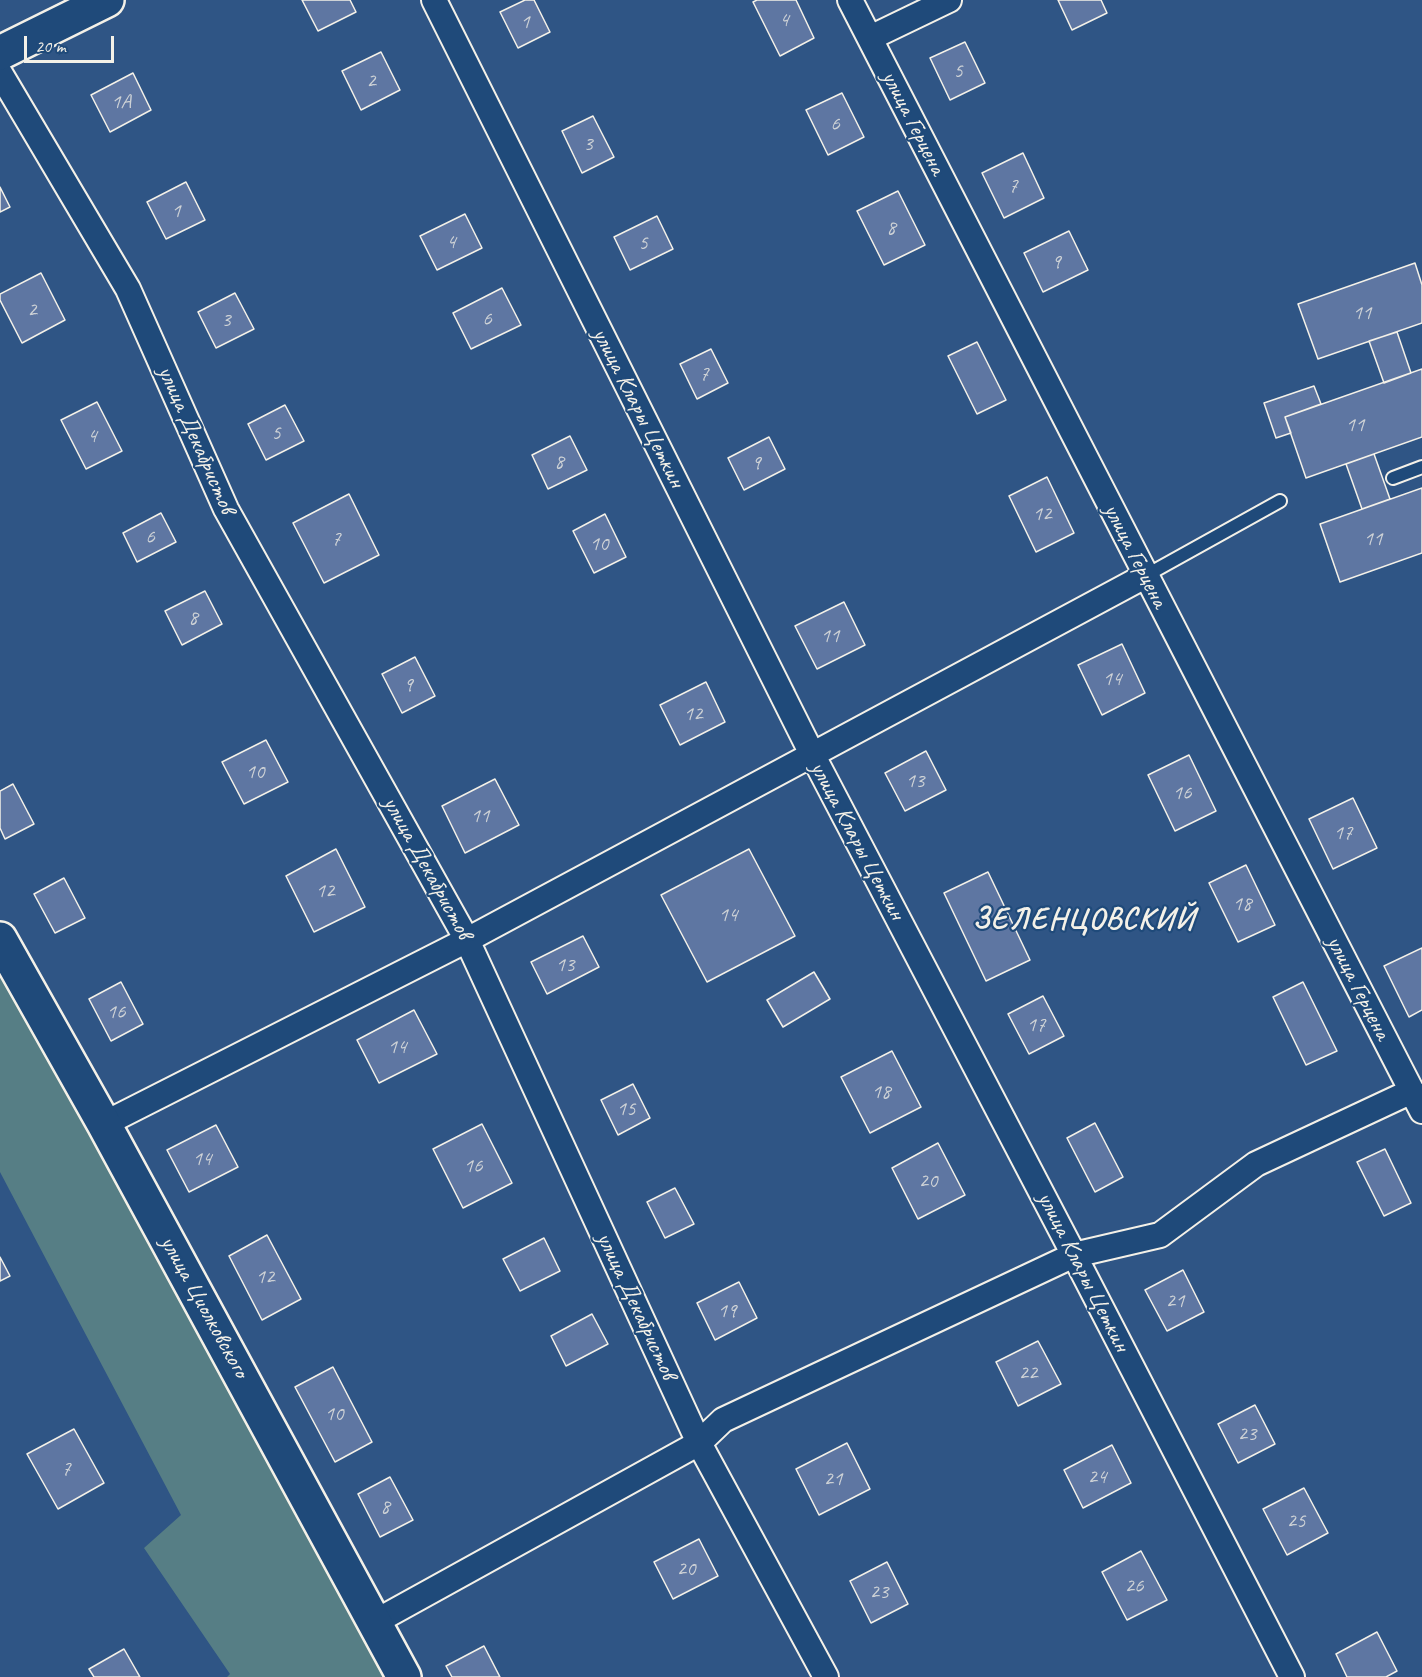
<!DOCTYPE html>
<meta charset="utf-8">
<style>
body{margin:0}
#map{position:relative;width:1422px;height:1677px;overflow:hidden;background:#2f5585;font-family:Caveat,sans-serif}
canvas{display:block}
.scale{position:absolute;left:24px;top:36px;width:90px;height:27px;box-sizing:border-box;border:3px solid #f4f1e8;border-top:0;padding-left:8px;font-size:18px;line-height:21px;white-space:nowrap;color:#f4f1e8;-webkit-text-stroke:4px #1f4a7a;paint-order:stroke}
</style>
<div id="map">
<canvas width="1422" height="1677"></canvas>
<div class="scale">20 m</div>
</div>
<script>
const context = document.querySelector('canvas').getContext('2d');
context.lineJoin = 'round';
function fillPath(path, color) { context.fillStyle = color; context.fill(path, 'evenodd'); }
function strokePath(path, color, width, dash) { context.strokeStyle = color; context.lineWidth = width; context.lineCap = dash ? 'butt' : 'round'; context.setLineDash(dash || []); context.stroke(path); }
function label(font, color, halo, rows, align = 'center') {
  context.font = font + ' Caveat,sans-serif'; context.lineWidth = 4.5; context.setLineDash([]); context.textBaseline = 'middle'; context.strokeStyle = halo; context.fillStyle = color; for (const [text, x, y, turn = 0] of rows) {
    context.save(); context.translate(x, y); context.rotate((+turn || 0) * Math.PI / 180); context.textAlign = isNaN(turn) ? turn : align; if (halo) context.strokeText(text, 0, 0); context.fillText(text, 0, 0); context.restore();
  }
}
const green = new Path2D(`
 M0,939L404,1677H227L230,1674L144,1548L181,1515L0,1172Z`);
const building = new Path2D(`
 M302,0H350L356,12L318,31Z
 M525,0H534L550,32L518,48L500,12Z
 M757,0H796L814,38L780,56L753,2Z
 M1058,0H1101L1107,13L1072,30Z
 M965,42L985,83L950,100L930,58Z
 M381,52L400,90L361,110L342,71Z
 M133,73L151,110L110,132L91,95Z
 M842,93L864,137L828,155L806,110Z
 M593,116L614,157L582,173L562,131Z
 M1023,153L1044,198L1004,218L982,173Z
 M186,182L205,220L166,239L147,202Z
 M0,187L10,207L0,212Z
 M898,191L925,245L884,265L857,211Z
 M465,214L482,248L437,270L420,236Z
 M657,216L673,249L630,270L614,237Z
 M1069,231L1088,270L1043,292L1024,253Z
 M1415,263L1422,285V323L1318,359L1298,304Z
 M41,273L65,320L22,343L0,300V294Z
 M502,288L521,325L471,349L453,313Z
 M235,293L254,329L216,348L198,312Z
 M1397,332L1411,373L1384,383L1369,341Z
 M977,342L1006,400L977,414L948,356Z
 M711,349L728,383L697,399L680,364Z
 M1422,369V437L1306,478L1285,417Z
 M1314,386L1321,404L1285,417L1291,433L1276,438L1264,403Z
 M97,402L122,451L86,469L61,420Z
 M285,405L304,441L266,460L248,424Z
 M570,436L587,470L548,489L532,455Z
 M769,437L785,469L744,490L728,458Z
 M1374,454L1390,499L1362,509L1346,464Z
 M1047,477L1074,533L1036,552L1009,496Z
 M1422,488V553L1340,582L1320,524Z
 M349,494L379,555L324,583L293,523Z
 M161,513L176,542L137,562L123,533Z
 M605,514L626,557L594,573L573,531Z
 M205,591L222,624L182,645L165,611Z
 M844,602L865,645L817,669L795,626Z
 M1122,644L1145,693L1102,715L1078,665Z
 M415,657L435,696L402,713L382,674Z
 M706,682L725,722L680,745L660,705Z
 M266,740L288,782L244,804L222,762Z
 M926,751L946,790L905,811L885,773Z
 M1189,755L1216,811L1175,831L1148,775Z
 M495,779L519,825L465,853L442,806Z
 M13,784L34,824L5,839L0,828V791Z
 M1353,798L1377,848L1333,869L1309,819Z
 M336,849L365,907L314,932L286,876Z
 M749,849L795,936L707,982L661,895Z
 M1246,865L1275,925L1238,942L1209,883Z
 M988,872L1030,960L986,981L944,893Z
 M64,878L85,918L55,933L34,894Z
 M583,936L599,967L547,994L531,962Z
 M1422,948V1010L1409,1017L1384,966Z
 M814,972L830,999L783,1027L767,1000Z
 M121,982L143,1024L111,1041L89,999Z
 M1303,982L1337,1051L1306,1065L1273,997Z
 M1043,996L1064,1036L1029,1054L1008,1014Z
 M414,1010L437,1054L379,1083L357,1040Z
 M892,1051L921,1107L870,1133L841,1077Z
 M633,1084L650,1118L618,1135L601,1100Z
 M1095,1123L1123,1177L1095,1192L1067,1138Z
 M482,1124L512,1183L463,1208L433,1149Z
 M216,1125L238,1167L189,1192L167,1150Z
 M938,1143L965,1195L918,1219L892,1168Z
 M1385,1149L1411,1203L1384,1216L1357,1162Z
 M675,1188L694,1224L665,1238L647,1202Z
 M267,1235L301,1299L262,1320L229,1256Z
 M544,1238L560,1271L520,1291L503,1259Z
 M0,1257L10,1276L0,1281Z
 M1183,1270L1204,1312L1167,1331L1145,1290Z
 M739,1282L757,1318L715,1340L697,1303Z
 M592,1314L608,1344L566,1366L551,1336Z
 M1038,1341L1061,1384L1018,1406L996,1362Z
 M333,1367L372,1442L335,1462L295,1387Z
 M1255,1405L1275,1444L1238,1463L1218,1424Z
 M74,1429L104,1483L58,1509L27,1454Z
 M847,1443L870,1489L819,1515L796,1469Z
 M1112,1445L1131,1483L1083,1508L1064,1470Z
 M390,1477L413,1520L380,1537L358,1494Z
 M1304,1488L1328,1533L1287,1555L1263,1509Z
 M699,1539L718,1576L673,1599L654,1562Z
 M1141,1551L1167,1600L1127,1620L1102,1572Z
 M887,1562L908,1604L871,1623L850,1581Z
 M1377,1632L1397,1671L1386,1677H1347L1336,1654Z
 M484,1646L500,1677H452L446,1666Z
 M124,1649L140,1677H94L89,1669Z`);
const lane = new Path2D(`
 M1393,478L1422,467
 M1145,576L1280,501`);
const street = new Path2D(`
 M434,0L812,754L1074,1255L1292,1677
 M850,0L1422,1111
 M870,38L949,0
 M0,73L128,289L226,509L467,940L699,1443L826,1677
 M104,1124L467,940L1145,576
 M375,1622L699,1443L723,1420L1074,1255L1160,1235L1256,1164L1412,1091`);
const secondary = new Path2D(`
 M0,53L107,0
 M0,939L104,1124L404,1677`);
const numberNames = [
 ["4",784,20],
 ["1",525,22],
 ["5",958,71],
 ["2",371,81],
 ["1А",121,102],
 ["6",835,124],
 ["3",588,144],
 ["7",1013,186],
 ["1",176,211],
 ["8",891,228],
 ["4",451,242],
 ["5",643,243],
 ["9",1056,262],
 ["2",32,310],
 ["11",1362,313],
 ["6",487,319],
 ["3",226,320],
 ["7",704,374],
 ["11",1355,425],
 ["5",276,433],
 ["4",92,436],
 ["8",559,462],
 ["9",756,463],
 ["12",1042,514],
 ["6",150,537],
 ["7",336,539],
 ["11",1373,539],
 ["10",599,544],
 ["8",193,618],
 ["11",830,636],
 ["14",1112,679],
 ["9",408,685],
 ["12",693,714],
 ["10",255,772],
 ["13",915,781],
 ["16",1182,793],
 ["11",480,816],
 ["17",1343,833],
 ["12",325,891],
 ["18",1242,904],
 ["14",728,915],
 ["13",565,965],
 ["16",116,1012],
 ["17",1036,1025],
 ["14",397,1047],
 ["18",881,1092],
 ["15",626,1109],
 ["14",202,1159],
 ["16",473,1166],
 ["20",928,1181],
 ["12",265,1277],
 ["21",1175,1301],
 ["19",727,1311],
 ["22",1028,1373],
 ["10",334,1414],
 ["23",1247,1434],
 ["7",66,1469],
 ["24",1097,1477],
 ["21",833,1479],
 ["8",385,1507],
 ["25",1296,1521],
 ["20",686,1569],
 ["26",1134,1586],
 ["23",879,1592]
];
const streetNames = [
 ["улица Герцена",913,123,63],
 ["улица Клары Цеткин",638,408,63],
 ["улица Декабристов",196,440,66],
 ["улица Герцена",1135,556,63],
 ["улица Клары Цеткин",857,841,62],
 ["улица Декабристов",427,868,61],
 ["улица Герцена",1358,988,63],
 ["улица Клары Цеткин",1083,1272,63],
 ["улица Декабристов",636,1306,65],
 ["улица Циолковского",204,1307,61]
];
const districtNames = [
 ["ЗЕЛЕНЦОВСКИЙ",1084,920]
];
fillPath(green, '#567e85');
fillPath(building, '#5e76a2');
strokePath(building, '#f4f1e8', 1.5);
strokePath(lane, '#f4f1e8', 16);
strokePath(street, '#f4f1e8', 28);
strokePath(secondary, '#f4f1e8', 38);
strokePath(lane, '#1f4a7a', 12);
strokePath(street, '#1f4a7a', 24);
strokePath(secondary, '#1f4a7a', 33);
label('21px', '#ced2d6', null, numberNames);
label('24px', '#f4f1e8', '#1f4a7a', streetNames);
context.letterSpacing = '1.5px';
label('bold 30px', '#f4f1e8', '#1f4a7a', districtNames);
context.letterSpacing = '0px';
</script>
